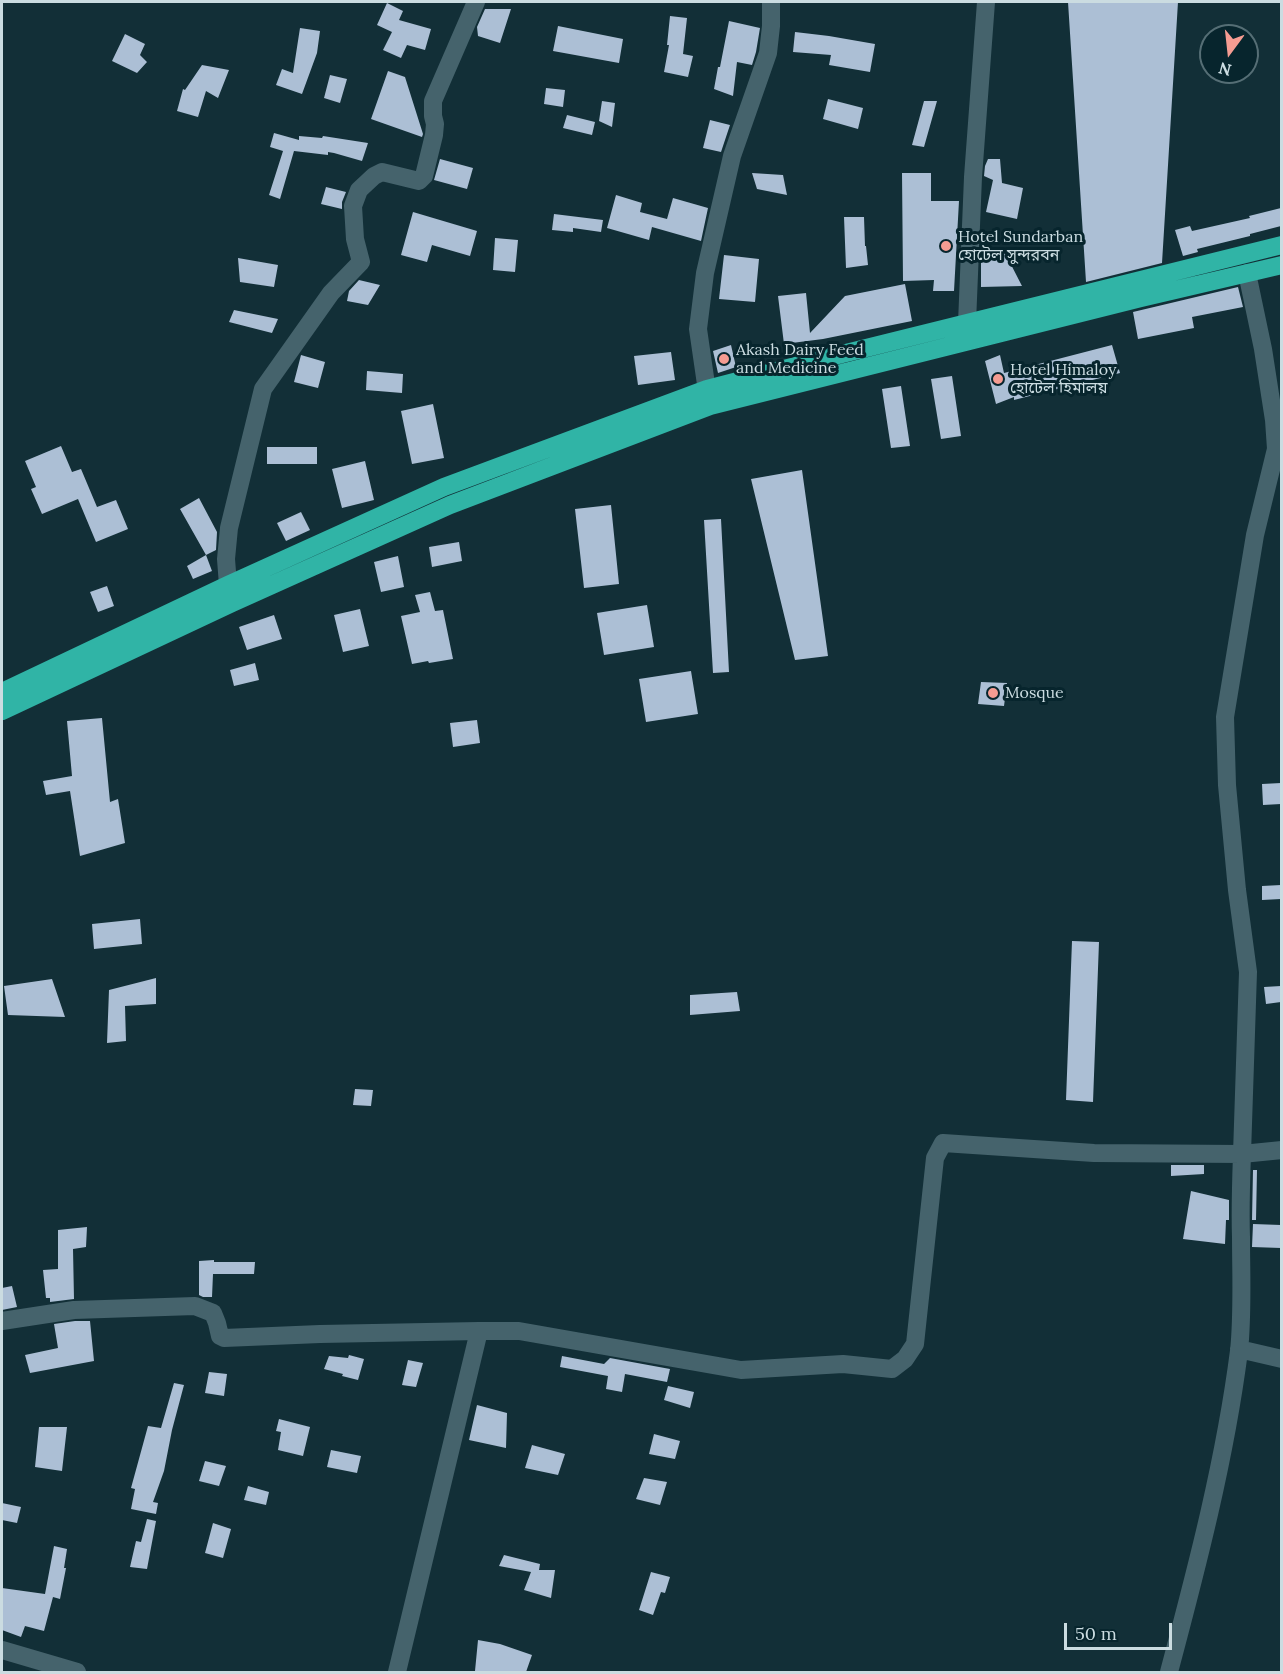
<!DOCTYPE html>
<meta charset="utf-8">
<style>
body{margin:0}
#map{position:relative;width:1283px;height:1674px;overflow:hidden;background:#122f37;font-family:Lora,serif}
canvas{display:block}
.frame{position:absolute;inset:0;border:3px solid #cbdce1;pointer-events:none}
.north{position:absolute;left:1199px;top:24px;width:60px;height:60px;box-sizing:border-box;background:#07252d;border:2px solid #556e75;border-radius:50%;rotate:195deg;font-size:16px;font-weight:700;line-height:24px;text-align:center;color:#cbdce1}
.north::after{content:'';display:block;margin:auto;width:21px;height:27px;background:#f59c92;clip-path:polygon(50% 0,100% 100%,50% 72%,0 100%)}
.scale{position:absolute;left:1064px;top:1623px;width:108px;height:27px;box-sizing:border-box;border:3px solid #cbdce1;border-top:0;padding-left:8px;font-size:18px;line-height:21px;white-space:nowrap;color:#cbdce1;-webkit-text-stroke:4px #07252d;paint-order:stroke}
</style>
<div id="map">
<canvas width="1283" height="1674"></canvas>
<div class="frame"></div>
<div class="north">N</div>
<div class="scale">50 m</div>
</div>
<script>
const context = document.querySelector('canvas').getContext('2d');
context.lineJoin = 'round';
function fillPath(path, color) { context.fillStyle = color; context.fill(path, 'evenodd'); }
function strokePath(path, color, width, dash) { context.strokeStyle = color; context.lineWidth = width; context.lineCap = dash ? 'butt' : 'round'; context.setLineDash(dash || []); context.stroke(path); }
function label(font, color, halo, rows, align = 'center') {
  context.font = font + ' Lora,"Noto Sans Bengali",serif'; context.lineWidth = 6; context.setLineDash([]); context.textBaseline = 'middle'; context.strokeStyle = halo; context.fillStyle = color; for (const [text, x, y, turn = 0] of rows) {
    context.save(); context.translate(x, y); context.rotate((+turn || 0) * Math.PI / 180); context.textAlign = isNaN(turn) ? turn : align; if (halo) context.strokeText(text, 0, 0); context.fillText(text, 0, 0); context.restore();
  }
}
const building = new Path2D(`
 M1068,2H1178L1162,263L1086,282Z
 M387,3L403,11L399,20L431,29L425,50L407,45L401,58L383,50L392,32L377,25Z
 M485,9H511L500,43L478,36L477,27Z
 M670,16L687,18L683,54L693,56L688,77L664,72L669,45H667Z
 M729,21L760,28L756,52L752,65L737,62L733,96L714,89L718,67H720Z
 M558,26L623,39L619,63L553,51Z
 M300,28L320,31L317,53L302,94L276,85L282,69L293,73Z
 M795,32L829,36L875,44L870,72L829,65L831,55L793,52Z
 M125,34L145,44L140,55L147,62L137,73L112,61Z
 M202,65L229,70L218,98L206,91L198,117L177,111L183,89L185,90Z
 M388,71L405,77L423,134L422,137L371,119Z
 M330,75L347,79L340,103L324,98Z
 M546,88L565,90L563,107L544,104Z
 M828,99L863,108L858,129L823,119Z
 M602,101L615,103L612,127L599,121Z
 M924,101H937L924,147L912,145Z
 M567,115L595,122L592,135L563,128Z
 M710,120L730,125L721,152L703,148Z
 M274,133L299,140V136L322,138L323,136L368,143L362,161L334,153L328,152V155L294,151L280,199L269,195L283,151L270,147Z
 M440,159L473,168L467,189L434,180Z
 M988,159H1000L1002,183L1023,188L1017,219L986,212L993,180L984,176L985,166Z
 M752,173L783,175L787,195L757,189Z
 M902,173H931V201H959L954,291H933L934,280L903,281Z
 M326,187L346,192L342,202V209L321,204Z
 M616,195L642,203L640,212L667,219L673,198L708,208L701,241L652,227L649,240L607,228Z
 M1281,208V226L1250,234V236L1197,249L1198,252L1183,256L1175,230L1190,226L1192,231L1250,218L1249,216Z
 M413,212L477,231L470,256L432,245L427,262L401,255Z
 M554,214L603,220L601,232L573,228V232L552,230Z
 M844,217H864L865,246H866L868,265L846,268Z
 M495,238L518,240L515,272L493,270Z
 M981,249H1003L1022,286L981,287Z
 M724,255L759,259L755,302L719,299Z
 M238,258L278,265L274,287L240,282Z
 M359,280L380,285L368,305L347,301L349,291Z
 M905,284L912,321L823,339L784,344L778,296L806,293L810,333L845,296Z
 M1238,287L1243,307L1192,317L1194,328L1138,339L1133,312Z
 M234,310L278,319L272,333L229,322Z
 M731,345L736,367L718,373L713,351Z
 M1112,345L1120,373L1014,400V397L996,404L985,361L1000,355L1004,373Z
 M671,352L675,380L638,385L634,356Z
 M301,355L325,362L318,388L294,382Z
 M367,371L403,374L402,393L366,390Z
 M952,376L961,436L941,439L931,379Z
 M901,386L910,446L891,448L882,389Z
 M433,404L444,458L412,464L401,411Z
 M61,446L72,472L81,469L97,507L116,500L128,529L96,542L78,499L42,514L31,489L36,487L25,461Z
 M267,447H317V464H267Z
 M365,461L374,500L342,508L332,469Z
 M802,470L828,656L795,660L751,479Z
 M199,498L217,532L216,550L206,555L180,509Z
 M611,505L619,584L584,588L575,509Z
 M301,512L310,530L286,541L277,523Z
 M721,519L729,672L713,673L704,520Z
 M459,542L462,561L432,567L429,547Z
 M206,555L212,571L193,579L187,566Z
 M398,556L404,587L381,592L374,562Z
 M107,586L114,606L98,612L90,592Z
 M430,592L435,611L443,610L453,659L429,663L428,661L412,664L401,616L420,612L415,595Z
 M647,605L654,647L604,655L597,613Z
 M360,609L369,646L343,652L334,615Z
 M274,615L282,639L247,650L239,627Z
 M255,663L259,680L234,686L230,670Z
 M691,671L698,714L646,722L639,679Z
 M981,682L1007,683L1004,706L978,704Z
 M102,718L110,802L118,799L125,843L80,856L70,791L46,795L43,781L72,776L67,721Z
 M477,720L480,743L453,747L450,723Z
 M1281,783V804L1263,805L1262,784Z
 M1281,885V899L1262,900V886Z
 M140,919L142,944L94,949L92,924Z
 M1072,941L1099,942L1093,1102L1066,1100Z
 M156,978V1004L125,1006L126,1041L107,1043L109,990Z
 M52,979L65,1017L8,1015L4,986Z
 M1281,986V1002L1266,1004L1264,987Z
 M737,992L740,1011L690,1015V995Z
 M355,1089L373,1090L371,1106L353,1105Z
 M1171,1165H1204V1174L1171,1176Z
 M1253,1170H1257L1256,1220H1252Z
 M1191,1191L1229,1200V1220H1226L1225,1244L1183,1239Z
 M1253,1224L1281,1225V1248L1252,1247Z
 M87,1227L86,1247L73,1249L74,1299L50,1302V1298H46L43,1270L58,1269V1230Z
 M214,1260V1262H255L254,1274H213L212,1297H203L199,1295V1261Z
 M12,1286L17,1307L2,1310V1288Z
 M75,1321H90L94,1361L30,1373L25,1355L58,1348L54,1324Z
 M349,1355L364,1359L358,1380L342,1376L343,1374L324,1369L329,1356L348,1358Z
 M562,1356L604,1364L610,1358L670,1369L667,1382L625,1374L622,1392L606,1389L608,1376L560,1367Z
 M408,1360L423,1363L416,1387L402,1385Z
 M209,1372L227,1374L224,1396L205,1393Z
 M174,1383L184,1385L172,1430L164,1471L153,1502L158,1503L156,1514L131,1509L135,1489L131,1488L148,1426L161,1428Z
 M668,1386L694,1392L690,1408L664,1400Z
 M477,1405L507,1413L506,1448L469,1440Z
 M279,1419L310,1427L303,1456L278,1450L281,1432L276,1431Z
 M39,1427H67L62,1471L35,1467Z
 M654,1434L680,1441L675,1459L649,1454Z
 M532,1445L565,1454L558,1475L525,1468Z
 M331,1450L361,1456L357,1473L327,1467Z
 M205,1461L226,1466L219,1486L199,1481Z
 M644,1478L667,1482L660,1505L636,1499Z
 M248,1486L269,1492L266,1505L244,1500Z
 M2,1503L21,1507L17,1523L2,1520Z
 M147,1519L156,1521L147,1569L130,1567L136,1541L141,1542Z
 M213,1523L231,1529L223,1558L205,1553Z
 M54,1546L67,1549L64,1568H66L60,1599L53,1597L44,1631L25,1626L21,1637L2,1630V1588L45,1594Z
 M504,1555L540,1564L539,1570H555L551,1598L524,1590L531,1572L499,1566Z
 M651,1572L670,1577L665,1593L661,1592L653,1615L639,1610Z
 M478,1640L500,1644L532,1655L526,1672H481L475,1671Z`);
const minor = new Path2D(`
 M967,323L973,177L986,2
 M709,405L698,329L705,273L732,156L768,53L771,26V2
 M228,585L226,559L229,528L263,389L331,293L361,262L355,239L353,206L359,190L374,176L382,172L419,181L424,176L434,135L435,124L433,116V101L476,2
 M2,1321L74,1310L195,1306L213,1313L217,1323L220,1336L224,1338L320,1334L479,1331
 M1239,1349L1282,1359
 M2,1650L77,1672
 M397,1672L479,1331H519L741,1370L843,1364L892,1369L905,1359L915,1344L935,1158L943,1143L1094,1153L1242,1154L1248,972L1237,890L1227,785L1225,717L1255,535L1276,449L1274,420L1263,349L1247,273
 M1169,1672C1197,1567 1225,1460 1239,1351C1243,1313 1241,1275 1241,1237C1240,1209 1241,1182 1242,1154L1282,1150`);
const highway = new Path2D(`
 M2,692L228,585L444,487L707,389L838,355L1282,245
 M2,711L232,603L450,505L710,406L1141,298L1282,265`);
const markers = [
 [946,246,6,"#f59c92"],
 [724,359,6,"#f59c92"],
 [998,379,6,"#f59c92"],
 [993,693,6,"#f59c92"]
];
const poiNames = [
 ["Hotel Sundarban",958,237],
 ["হোটেল সুন্দরবন",958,255],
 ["Akash Dairy Feed",736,350],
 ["and Medicine",736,368],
 ["Hotel Himaloy",1010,370],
 ["হোটেল হিমালয়",1010,388],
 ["Mosque",1005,693]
];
fillPath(building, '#acbfd5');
strokePath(minor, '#45636c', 18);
strokePath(highway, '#30b4a6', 18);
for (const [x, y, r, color] of markers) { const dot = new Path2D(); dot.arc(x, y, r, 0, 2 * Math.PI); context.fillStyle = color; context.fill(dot); strokePath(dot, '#07252d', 2); }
label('16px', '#cbdce1', '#07252d', poiNames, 'left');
</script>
